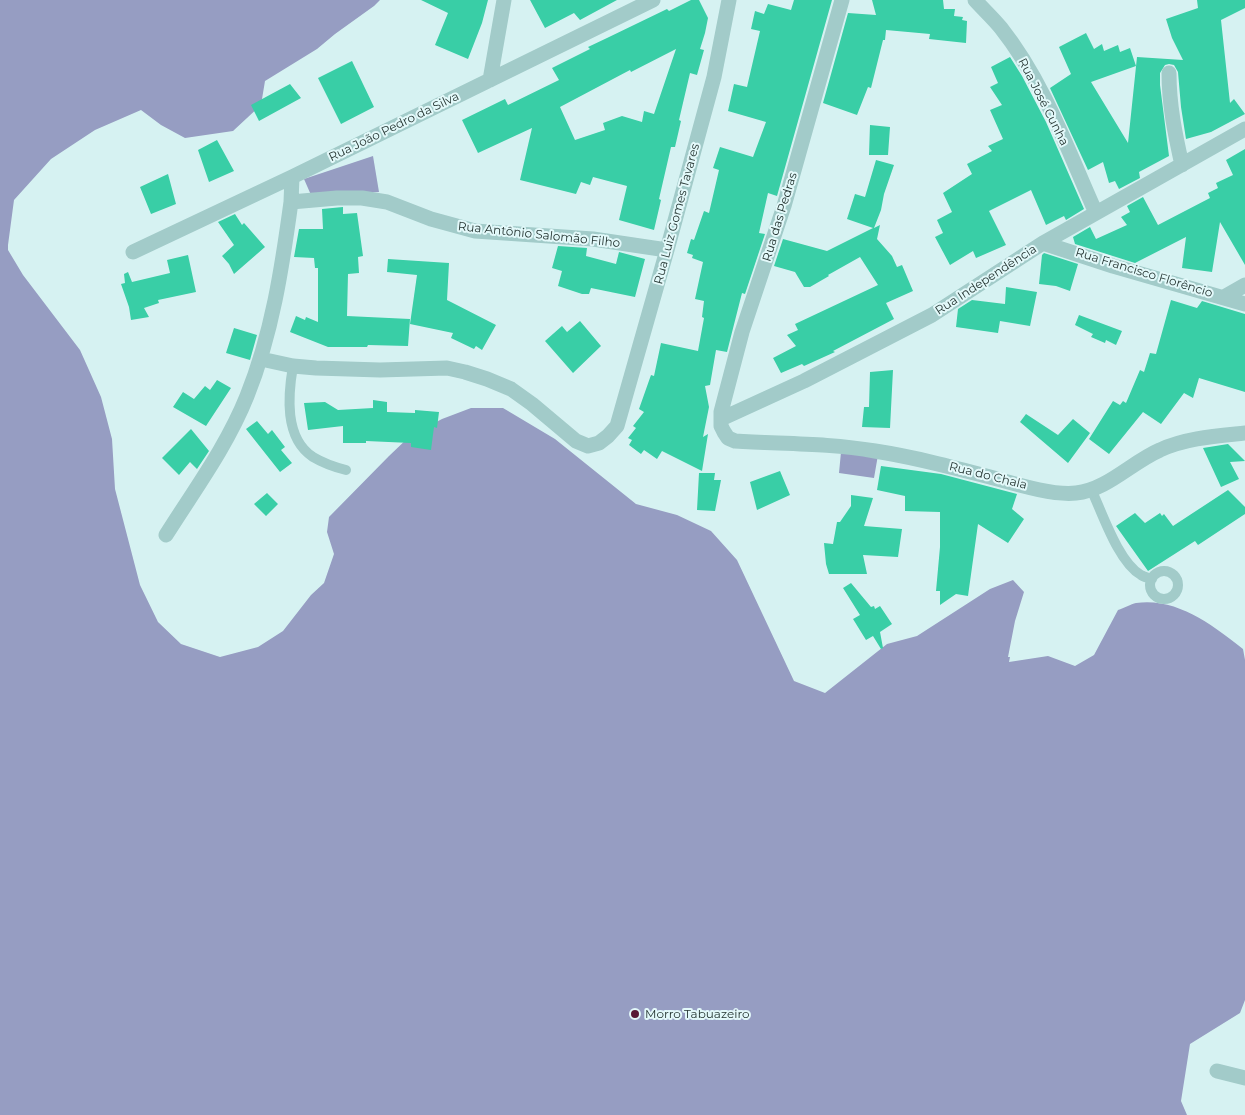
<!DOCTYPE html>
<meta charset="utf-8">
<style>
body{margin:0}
canvas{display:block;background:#d6f2f2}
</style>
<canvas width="1245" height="1115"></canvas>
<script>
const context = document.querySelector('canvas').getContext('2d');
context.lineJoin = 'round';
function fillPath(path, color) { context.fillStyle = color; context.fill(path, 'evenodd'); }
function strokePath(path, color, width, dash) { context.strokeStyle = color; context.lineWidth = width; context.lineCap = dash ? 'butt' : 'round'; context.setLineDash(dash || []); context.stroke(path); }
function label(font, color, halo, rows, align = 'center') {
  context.font = font + ' Montserrat,sans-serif'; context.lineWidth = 4; context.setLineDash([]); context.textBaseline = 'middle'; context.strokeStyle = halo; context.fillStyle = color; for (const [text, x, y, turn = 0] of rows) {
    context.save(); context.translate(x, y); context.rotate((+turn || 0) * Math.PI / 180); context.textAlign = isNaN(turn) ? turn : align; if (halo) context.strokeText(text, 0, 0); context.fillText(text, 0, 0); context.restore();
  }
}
const green = new Path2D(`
 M0,0H380L374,6L335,34L317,49L265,81L261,105L233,131L185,138L161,125L141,110L95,130L51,159L14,200L8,245V250L23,275L80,350L101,397L112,439L115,489L140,585L158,622L181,644L220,657L258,647L283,631L311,595L324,583L334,554L327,532L329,517L389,456L410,436L442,419L471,408H503L555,439L636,504L677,515L711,531L737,560L794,681L825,693L887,644L917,636L990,589L1013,580L1024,592L1015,621L1008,657H1010L1009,662L1048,656L1075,666L1094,655L1118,610C1124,608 1131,604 1136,603C1177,597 1214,626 1243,649L1245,660V1000L1240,1013L1190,1044L1181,1101L1187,1115H0Z
 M373,156L379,192L311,195L304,179Z
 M841,452L878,455L874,478L839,473Z`);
const building = new Path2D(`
 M421,0H488L482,23L468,59L435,45L448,13Z
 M530,0H617L580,20L574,13L545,28Z
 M691,0H699L708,18L705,33L700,49L704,50L697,75L690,73L679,120L681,121L675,147H671L659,199L661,200L654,230L619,220L627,186L593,177L590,185L581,182L576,194L520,180L532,128L478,153L462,120L505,99L508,105L559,80L552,68L590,49L588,47L607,38L667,9L669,11ZM676,49L654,114L644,111L642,122L622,116L603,123L605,130L575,140L560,107L630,70L631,72Z
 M794,0H832L777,196L768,193L759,233L765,234L745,294L742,293L727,352L716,350L710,385L705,386L709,407L703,437L708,434L702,471L662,451L657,459L644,450L641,454L629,445L632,440L628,438L636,428L633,426L644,412L639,409L651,375L654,376L661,343L698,351L704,318L702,317L704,301L695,299L703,262L692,258L693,255L687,253L691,239L694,240L704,211L709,213L719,170L713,168L720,147L753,157L766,122L728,111L734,84L747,87L760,31L751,29L755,11L764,14L768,4L791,10Z
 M872,0H943L944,9H955L954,16L963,17L962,20L967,21L966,43L929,39L930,34L886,30L885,40H883L871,88L868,87L857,115L823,103L848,13L876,15Z
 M1197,0H1245V8L1221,20L1230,103L1234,99L1245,114L1211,132L1186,139L1181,107L1178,72L1174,65L1169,64L1165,65L1160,73V85L1169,156L1139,172L1140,178L1119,189L1115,181L1109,183L1103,162L1088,170L1050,88L1071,74L1059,47L1086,33L1094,49L1102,44L1104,51L1118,45L1120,52L1130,48L1136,66L1091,82L1128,143L1137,57L1183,60L1172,38L1166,19L1198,8Z
 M1010,57L1022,76L1046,122L1084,209L1066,220L1064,216L1046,225L1031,190L989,211L1006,245L976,258L973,251L950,265L935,237L943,233L937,220L952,212L943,193L972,174L967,164L992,151L988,146L1003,139L990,110L1002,105L990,87L998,83L991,67Z
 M352,61L374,107L341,124L318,78Z
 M290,84L301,98L259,121L251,105Z
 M870,125L890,127L888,155H869Z
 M217,140L234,171L209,182L198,150Z
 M1245,149V265L1220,222L1212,272L1182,268L1186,237L1135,263L1075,244L1073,237L1090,227L1096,239L1127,225L1121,217L1130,212L1127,206L1143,197L1158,225L1210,198L1208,193L1218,188L1216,183L1233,175L1226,160Z
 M876,160L894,165L884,194L881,210L874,228L880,225L877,239L892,256L897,267L902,265L913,291L886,303L894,319L833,351L835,352L804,366L802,364L781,373L773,358L796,346L787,335L798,330L795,324L878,285L860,257L828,275L829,276L810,287H804L795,272L774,266L783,239L827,251L873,228L847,219L855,194L865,197Z
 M168,174L176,204L151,214L140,187Z
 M343,207V214L357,213L363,256L358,257L359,273L348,274L347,316L410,319L408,346L368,345L367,347H328L290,332L296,316L305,320L306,317L318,322V268H315L314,258L294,257L299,229H323L322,209Z
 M235,214L242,225L244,223L265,247L234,274L229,264L222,256L234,245L218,222Z
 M558,246L587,248L586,256L616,264L619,252L645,259L635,297L591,288L589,294H582L558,286L562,271L552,268Z
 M1044,253L1078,264L1070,291L1056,286L1039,284L1042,255Z
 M188,255L196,292L158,300L159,303L144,308L149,317L131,320L129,307L121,284L125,283L124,274L128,272L132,282L170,273L167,260Z
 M388,259L449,263L447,300L496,325L482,350L476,346L474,349L451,338L453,333L410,324L417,275L387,272Z
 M1006,287L1037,292L1030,326L1000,321L998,333L956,327L958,309L972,300L1005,304Z
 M1171,300L1197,308L1202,301L1245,314V392L1199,378L1193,398L1184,393L1161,424L1143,412L1109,454L1089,439L1113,401L1120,405L1123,401L1126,403L1140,370L1144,372L1150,353L1156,354Z
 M1079,315L1122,331L1116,345L1106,340L1105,343L1091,337L1093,334L1075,325Z
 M580,321L601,346L573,373L545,341L562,326L567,332Z
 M234,328L257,335L250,360L226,353Z
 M893,370L890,428L862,427L864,407H869L870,372Z
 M217,380L231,388L206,426L173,407L183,392L194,399L205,386L210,390Z
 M373,400L387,402V412L415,413V410L439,412L437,428L434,427L431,450L411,447V443L366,441V443H343V426L308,430L304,403L325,402L338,410L373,408Z
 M1026,414L1058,435L1073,419L1090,433L1068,463L1020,422Z
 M257,421L268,434L272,430L285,447L281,450L292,463L280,472L246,429Z
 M191,429L209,451L197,469L190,462L179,475L162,458Z
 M1228,444L1245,461L1230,462L1239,479L1221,487L1203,448Z
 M881,466L941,474L1017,494L1012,509L1024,519L1008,543L978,524L968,596L956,594L940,605V591H936L940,547V512L905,511V496L877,490Z
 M780,471L790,495L757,510L750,482Z
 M699,473H715L714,480H721L715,511L697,510Z
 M1228,490L1245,507V514L1198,545L1195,541L1148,571L1116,526L1135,513L1145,523L1160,513L1162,516L1164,514L1173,526Z
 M267,493L278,504L266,516L254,504Z
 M851,495L873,498L864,526L902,529L898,557L863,555L867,574H829L826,564L824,543L833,544L837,522H840L851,506Z
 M851,583L871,607L874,606L875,609L880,606L892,624L880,632L883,648L881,649L873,636L866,640L853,619L860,615L843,588Z`);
const lane = new Path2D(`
 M293,366C288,395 284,438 313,457C323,463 334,467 346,470
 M1091,489C1102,512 1118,562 1141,575C1144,577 1148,578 1152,579
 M1150 585a14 14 0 1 1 28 0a14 14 0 1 1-28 0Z`);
const street = new Path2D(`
 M842,0L784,206L742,332L721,412V426L724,432L728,438L735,441C782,444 829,443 875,451C914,457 952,467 990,477C1012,483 1053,496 1076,493C1107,490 1132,462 1160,450C1186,438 1217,436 1245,433
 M975,0C983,9 993,18 1001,28C1044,82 1068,151 1096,213
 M1169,73C1169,105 1175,134 1182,165
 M490,80L504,0
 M292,177L291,202L337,198H362L387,202L431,219L475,231L593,239L667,250
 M1043,243L1113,266L1245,304
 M133,252L292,177L653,0
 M1224,297L1245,285
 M261,359L293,366L316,368L380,370L447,368L465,372L487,379L511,389L532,404L576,441L588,446L599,443L608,436L617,426L667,250L714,77L729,0
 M721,419L804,381L932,315L1043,243L1245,129
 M166,535C195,489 227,446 247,396C272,334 282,268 291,202
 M1217,1071L1245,1078`);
const markers = [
 [635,1014,5,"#581835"]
];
const streetNames = [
 ["Rua José Cunha",1043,102,63],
 ["Rua João Pedro da Silva",394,127,-26],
 ["Rua Luiz Gomes Tavares",677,214,-75],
 ["Rua das Pedras",780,217,-73],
 ["Rua Antônio Salomão Filho",539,235,6],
 ["Rua Francisco Florêncio",1144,273,17],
 ["Rua Independência",986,280,-33],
 ["Rua do Chala",988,476,14]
];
const poiNames = [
 ["Morro Tabuazeiro",645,1014]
];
fillPath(green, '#969dc2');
fillPath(building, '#39cea6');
strokePath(lane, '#a2cbc9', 10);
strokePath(street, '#a2cbc9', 15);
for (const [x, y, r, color] of markers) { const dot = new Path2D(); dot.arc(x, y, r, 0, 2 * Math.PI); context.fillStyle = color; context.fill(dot); strokePath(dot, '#e3f9fa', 2); }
label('12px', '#253532', '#e3f9fa', streetNames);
label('12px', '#253532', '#e3f9fa', poiNames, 'left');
</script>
